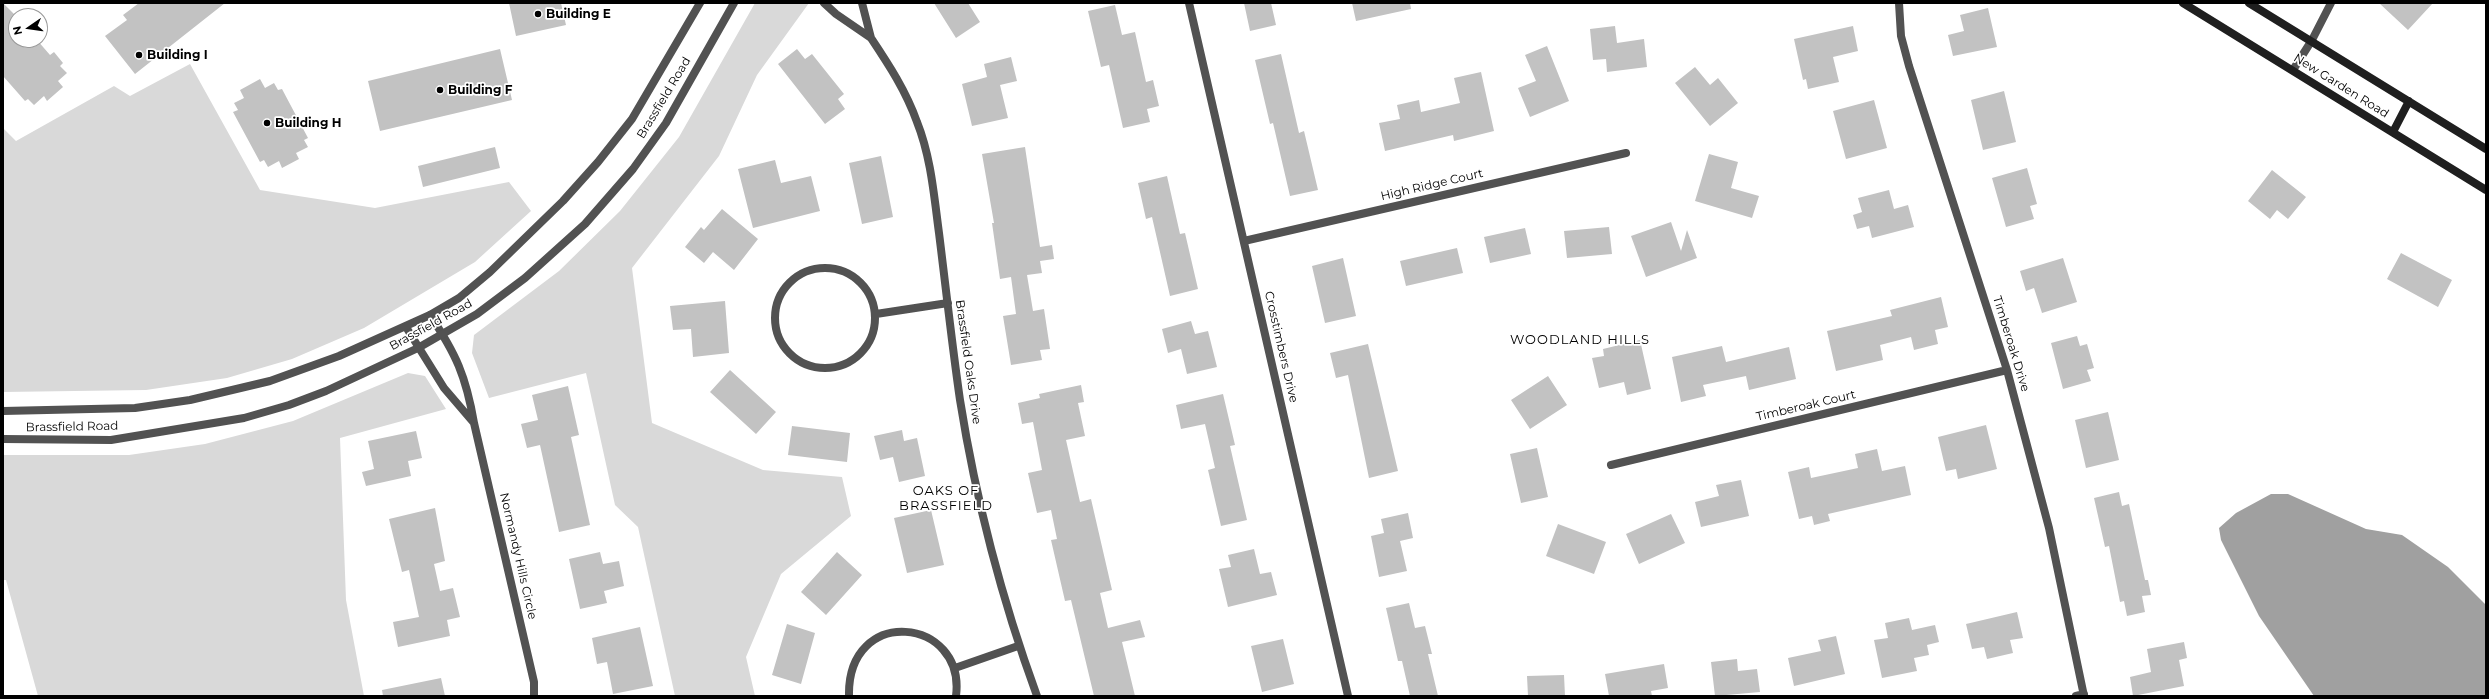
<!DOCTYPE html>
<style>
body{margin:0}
#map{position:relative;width:2489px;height:699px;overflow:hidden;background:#fff;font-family:Montserrat,sans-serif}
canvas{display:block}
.frame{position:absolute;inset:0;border:4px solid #000;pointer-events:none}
.north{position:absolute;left:8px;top:8px;width:40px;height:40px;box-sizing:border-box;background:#fff;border:1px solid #999;border-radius:50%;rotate:257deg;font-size:11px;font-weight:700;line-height:16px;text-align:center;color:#000}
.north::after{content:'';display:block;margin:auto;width:14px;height:18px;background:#000;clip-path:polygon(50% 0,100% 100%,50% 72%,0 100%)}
</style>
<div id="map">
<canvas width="2489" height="699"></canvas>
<div class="frame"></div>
<div class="north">N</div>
</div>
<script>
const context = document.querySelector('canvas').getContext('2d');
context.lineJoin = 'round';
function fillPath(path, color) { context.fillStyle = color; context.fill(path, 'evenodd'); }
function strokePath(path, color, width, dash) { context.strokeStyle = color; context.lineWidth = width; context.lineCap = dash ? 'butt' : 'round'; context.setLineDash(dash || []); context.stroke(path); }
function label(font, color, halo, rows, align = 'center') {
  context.font = font + ' Montserrat,sans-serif'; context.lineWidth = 3.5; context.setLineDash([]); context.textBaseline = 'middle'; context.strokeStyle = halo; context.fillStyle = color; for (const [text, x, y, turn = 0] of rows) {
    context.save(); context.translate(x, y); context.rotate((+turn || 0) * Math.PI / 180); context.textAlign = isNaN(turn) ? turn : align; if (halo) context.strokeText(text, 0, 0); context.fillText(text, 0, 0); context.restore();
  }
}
const green = new Path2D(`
 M755,3H809L757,75L719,156L632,268L652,423L763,470L842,477L851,516L781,574L746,657L755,696H675L638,527L615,505L586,373L489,398L472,353L474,335L559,271L620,211L679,137Z
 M190,64L260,190L375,208L509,182L531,211L475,262L364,328L292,359L227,378L146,390L3,392V128L16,141L114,86L130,96Z
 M408,373L425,376L446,409L340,438L346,600L364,696H38L6,580H3V455H129L205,444L293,421Z`);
const water = new Path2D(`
 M2271,494H2288L2366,529L2402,535L2448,567L2486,605V696H2314L2259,616L2221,540L2219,528L2236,513Z`);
const building = new Path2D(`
 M3,3L16,16V40H37L50,55L54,52L63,63L60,66L67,73L58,81L63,87L47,101L44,96L34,105L28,99L25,101L3,76Z
 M139,3H225L135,74L105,36L127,20L123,15Z
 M509,3H561L566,25L516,36Z
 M934,3H968L980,22L956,38Z
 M1244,3H1271L1276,25L1250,31Z
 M1352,3H1410L1411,9L1356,21Z
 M2379,3H2433L2408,30Z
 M1115,5L1122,35L1135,32L1146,82L1153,80L1159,106L1147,109L1150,122L1123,128L1109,65L1101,67L1088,11Z
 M1988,8L1997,47L1953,56L1948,35L1964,31L1960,15Z
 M1615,26L1617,43L1644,39L1647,67L1607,72L1606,59L1593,60L1590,29Z
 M1853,26L1858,51L1833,57L1839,82L1808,89L1806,79L1803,80L1794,39Z
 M1547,46L1569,101L1530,117L1518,88L1536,81L1525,55Z
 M500,49L512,100L380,131L368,81Z
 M797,49L805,59L812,54L844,94L838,99L845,109L825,124L778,64Z
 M1281,54L1299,133L1304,131L1318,190L1290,196L1273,123L1270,124L1255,60Z
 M1011,57L1017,81L1000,85L1008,118L972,126L962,84L987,77L984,64Z
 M1695,67L1710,85L1718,78L1738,103L1710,126L1675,83Z
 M1481,72L1494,131L1454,141L1453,135L1385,151L1379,123L1400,119L1397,105L1419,100L1421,112L1460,103L1454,78Z
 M260,79L265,88L274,83L278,90L282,89L308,138L304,140L308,147L296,153L299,159L282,168L279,161L268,167L264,160L260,162L233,112L238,110L234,103L244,98L240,90Z
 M2004,91L2016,142L1983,150L1971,100Z
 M1874,100L1887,148L1846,159L1833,111Z
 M495,147L500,168L423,187L418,166Z
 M1025,147L1040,247L1052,245L1054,259L1040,261L1042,273L1027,275L1033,311L1044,309L1050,349L1040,350L1042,360L1011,365L1003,316L1016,314L1011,277L1000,279L992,223H994L982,154Z
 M1709,154L1738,162L1731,188L1759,196L1752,218L1695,201Z
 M881,156L893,217L862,224L849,163Z
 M775,160L781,183L811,176L820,211L753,228L738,169Z
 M2027,168L2037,204L2030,206L2034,219L2006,227L1992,178Z
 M2272,170L2306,197L2288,219L2277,210L2270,219L2248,201Z
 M1167,176L1180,234L1185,233L1198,289L1170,296L1152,217L1146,219L1138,183Z
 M1889,190L1894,209L1908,205L1914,227L1872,238L1869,226L1857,229L1853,215L1862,212L1858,198Z
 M722,209L758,239L734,270L713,252L704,263L685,247L701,227L704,230Z
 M1671,222L1681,251L1687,230L1697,258L1646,277L1631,236Z
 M1609,227L1612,254L1567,258L1564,231Z
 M1525,228L1531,254L1490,263L1484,237Z
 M1457,248L1463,273L1406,286L1400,261Z
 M2401,253L2452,280L2438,307L2387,279Z
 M1343,258L1356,316L1325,323L1312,266Z
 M2063,258L2077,302L2042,313L2034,288L2026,291L2020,271Z
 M1941,297L1948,327L1935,330L1938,344L1914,350L1911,337L1880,345L1883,360L1836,371L1827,331L1892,316L1890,310Z
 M725,301L729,353L693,357L691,329L673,330L670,306Z
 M1191,321L1195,334L1208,331L1217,367L1187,374L1181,349L1168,353L1162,329Z
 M2077,336L2080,346L2087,344L2094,368L2087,370L2091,381L2063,389L2051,343Z
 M1640,340L1651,389L1627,395L1624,382L1599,388L1592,358L1604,356L1603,349Z
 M1368,344L1398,471L1369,478L1348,375L1336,378L1330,353Z
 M1722,346L1726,362L1789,347L1796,379L1749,390L1746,376L1703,385L1706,396L1681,402L1672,357Z
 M730,370L776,412L756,434L710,392Z
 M1548,376L1567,405L1530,429L1511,400Z
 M1081,385L1084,402L1078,403L1085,436L1066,440L1080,502L1091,499L1112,590L1100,593L1108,628L1140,620L1145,637L1122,642L1135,696H1094L1071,600L1065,601L1051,540L1057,539L1051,510L1037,513L1028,473L1042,470L1033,422L1022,424L1018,403L1040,398L1039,394Z
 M568,386L579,435L571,437L590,525L559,532L540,445L527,448L521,424L538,420L532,395Z
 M1223,394L1235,445L1230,446L1247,520L1221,526L1208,470L1215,468L1205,424L1181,429L1176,405Z
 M2108,412L2119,460L2086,468L2075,420Z
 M1986,425L1997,469L1958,479L1956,469L1946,471L1938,437Z
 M792,426L850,433L847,462L788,455Z
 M902,430L904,441L917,438L925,476L899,482L893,457L880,460L874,436Z
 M416,431L422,458L408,461L411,476L366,486L362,472L374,469L368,441Z
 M1537,448L1548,497L1521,503L1510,454Z
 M1877,449L1882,471L1905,466L1911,495L1828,514L1830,521L1814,525L1812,516L1799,519L1788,472L1809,467L1811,478L1858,468L1855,454Z
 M1741,480L1749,516L1701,527L1695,502L1719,496L1716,485Z
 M2119,492L2122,506L2129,504L2145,580H2148L2151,595L2142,596L2145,612L2127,616L2124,601L2120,602L2109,546L2105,547L2094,498Z
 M435,508L445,561L434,564L440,591L453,588L460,617L447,620L450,636L398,647L393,622L419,617L409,570L402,572L389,519Z
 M931,510L944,565L907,573L894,518Z
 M1408,513L1413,538L1400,541L1407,571L1379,577L1371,536L1384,533L1381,519Z
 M1671,514L1685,543L1639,564L1626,534Z
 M1558,524L1606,542L1594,574L1546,556Z
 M1254,549L1260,574L1271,572L1277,595L1228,607L1219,569L1231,567L1228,555Z
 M600,552L603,564L619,561L624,586L604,591L607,603L580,609L569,559Z
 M837,552L862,575L826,615L801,592Z
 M1409,603L1415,628L1425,626L1432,654H1428L1438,696H1410L1402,661H1398L1386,608Z
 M2017,612L2023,638L2010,640L2013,653L1987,659L1984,647L1972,649L1966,624Z
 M1909,618L1912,630L1935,625L1939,642L1927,645L1929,655L1914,658L1917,671L1882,678L1874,640L1888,638L1885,623Z
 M787,624L815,633L801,684L772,675Z
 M640,627L653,686L613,694L607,662L597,664L592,638Z
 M1836,636L1845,674L1794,686L1788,658L1821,651L1818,640Z
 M1283,639L1294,684L1262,692L1251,646Z
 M2184,642L2187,658L2179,660L2184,686L2133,696L2130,677L2151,672L2147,649Z
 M1737,659L1738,671L1757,669L1760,692L1715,696L1711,662Z
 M1664,664L1668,688L1651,691L1652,696H1609L1605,674Z
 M1564,675L1565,696H1528L1527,676Z
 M441,678L445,696H383L382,690Z`);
const minor = new Path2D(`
 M824,3L836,14L871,38L862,3
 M1189,3L1348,696
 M1899,3L1901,36L1909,66L2007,370L2049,528L2084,696
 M871,38C889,65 906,91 917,122C931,157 934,196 939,233C946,289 952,345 960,400C976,501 1002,600 1037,696
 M2293,70L2312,40L2331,3
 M1244,241L1626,153
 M775 318a50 50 0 1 1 100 0a50 50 0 1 1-100 0Z
 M876,314L948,303
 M406,327L444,388L474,423C466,376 456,354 430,315
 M474,423L534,682V696
 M1611,465L2007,370
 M955,668L1018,646
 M849,696C847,604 966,617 956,696
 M2076,696L2084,694`);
const tertiary = new Path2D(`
 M3,411L135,408L190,400L270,381L339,356L430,315L459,298L490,272L563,201L598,162L632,119L700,3
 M3,439L111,440L244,418L289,405L326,391L418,348L477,314L525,278L585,224L633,169L666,123L734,3`);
const secondary = new Path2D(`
 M2183,3L2486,190
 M2249,3L2486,149
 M2393,132L2409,101`);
const markers = [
 [538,14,4,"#000"],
 [139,55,4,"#000"],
 [440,90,4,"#000"],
 [267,123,4,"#000"]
];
const poiNames = [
 ["Building E",546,14],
 ["Building I",147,55],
 ["Building F",448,90],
 ["Building H",275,123]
];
const streetNames = [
 ["New Garden Road",2341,86,32],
 ["Brassfield Road",664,98,-59],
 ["High Ridge Court",1432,185,-13],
 ["Brassfield Road",431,325,-29],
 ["Timberoak Drive",2011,344,73],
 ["Crosstimbers Drive",1281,347,77],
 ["Brassfield Oaks Drive",968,362,82],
 ["Timberoak Court",1806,406,-13],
 ["Brassfield Road",72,427,-1],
 ["Normandy Hills Circle",518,556,77]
];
const neighbourhoodNames = [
 ["WOODLAND HILLS",1580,340],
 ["OAKS OF",946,491],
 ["BRASSFIELD",946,506]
];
fillPath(green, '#d9d9d9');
fillPath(water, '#a0a0a0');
fillPath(building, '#c2c2c2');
strokePath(minor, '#525252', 8);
strokePath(tertiary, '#525252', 8);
strokePath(secondary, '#1f1f1f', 8);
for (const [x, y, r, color] of markers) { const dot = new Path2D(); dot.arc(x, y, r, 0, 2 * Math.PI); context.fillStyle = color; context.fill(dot); strokePath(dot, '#fff', 1.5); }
label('bold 12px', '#000', '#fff', poiNames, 'left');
label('12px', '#000', '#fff', streetNames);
context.letterSpacing = '1px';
label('13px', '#000', '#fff', neighbourhoodNames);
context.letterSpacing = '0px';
</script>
